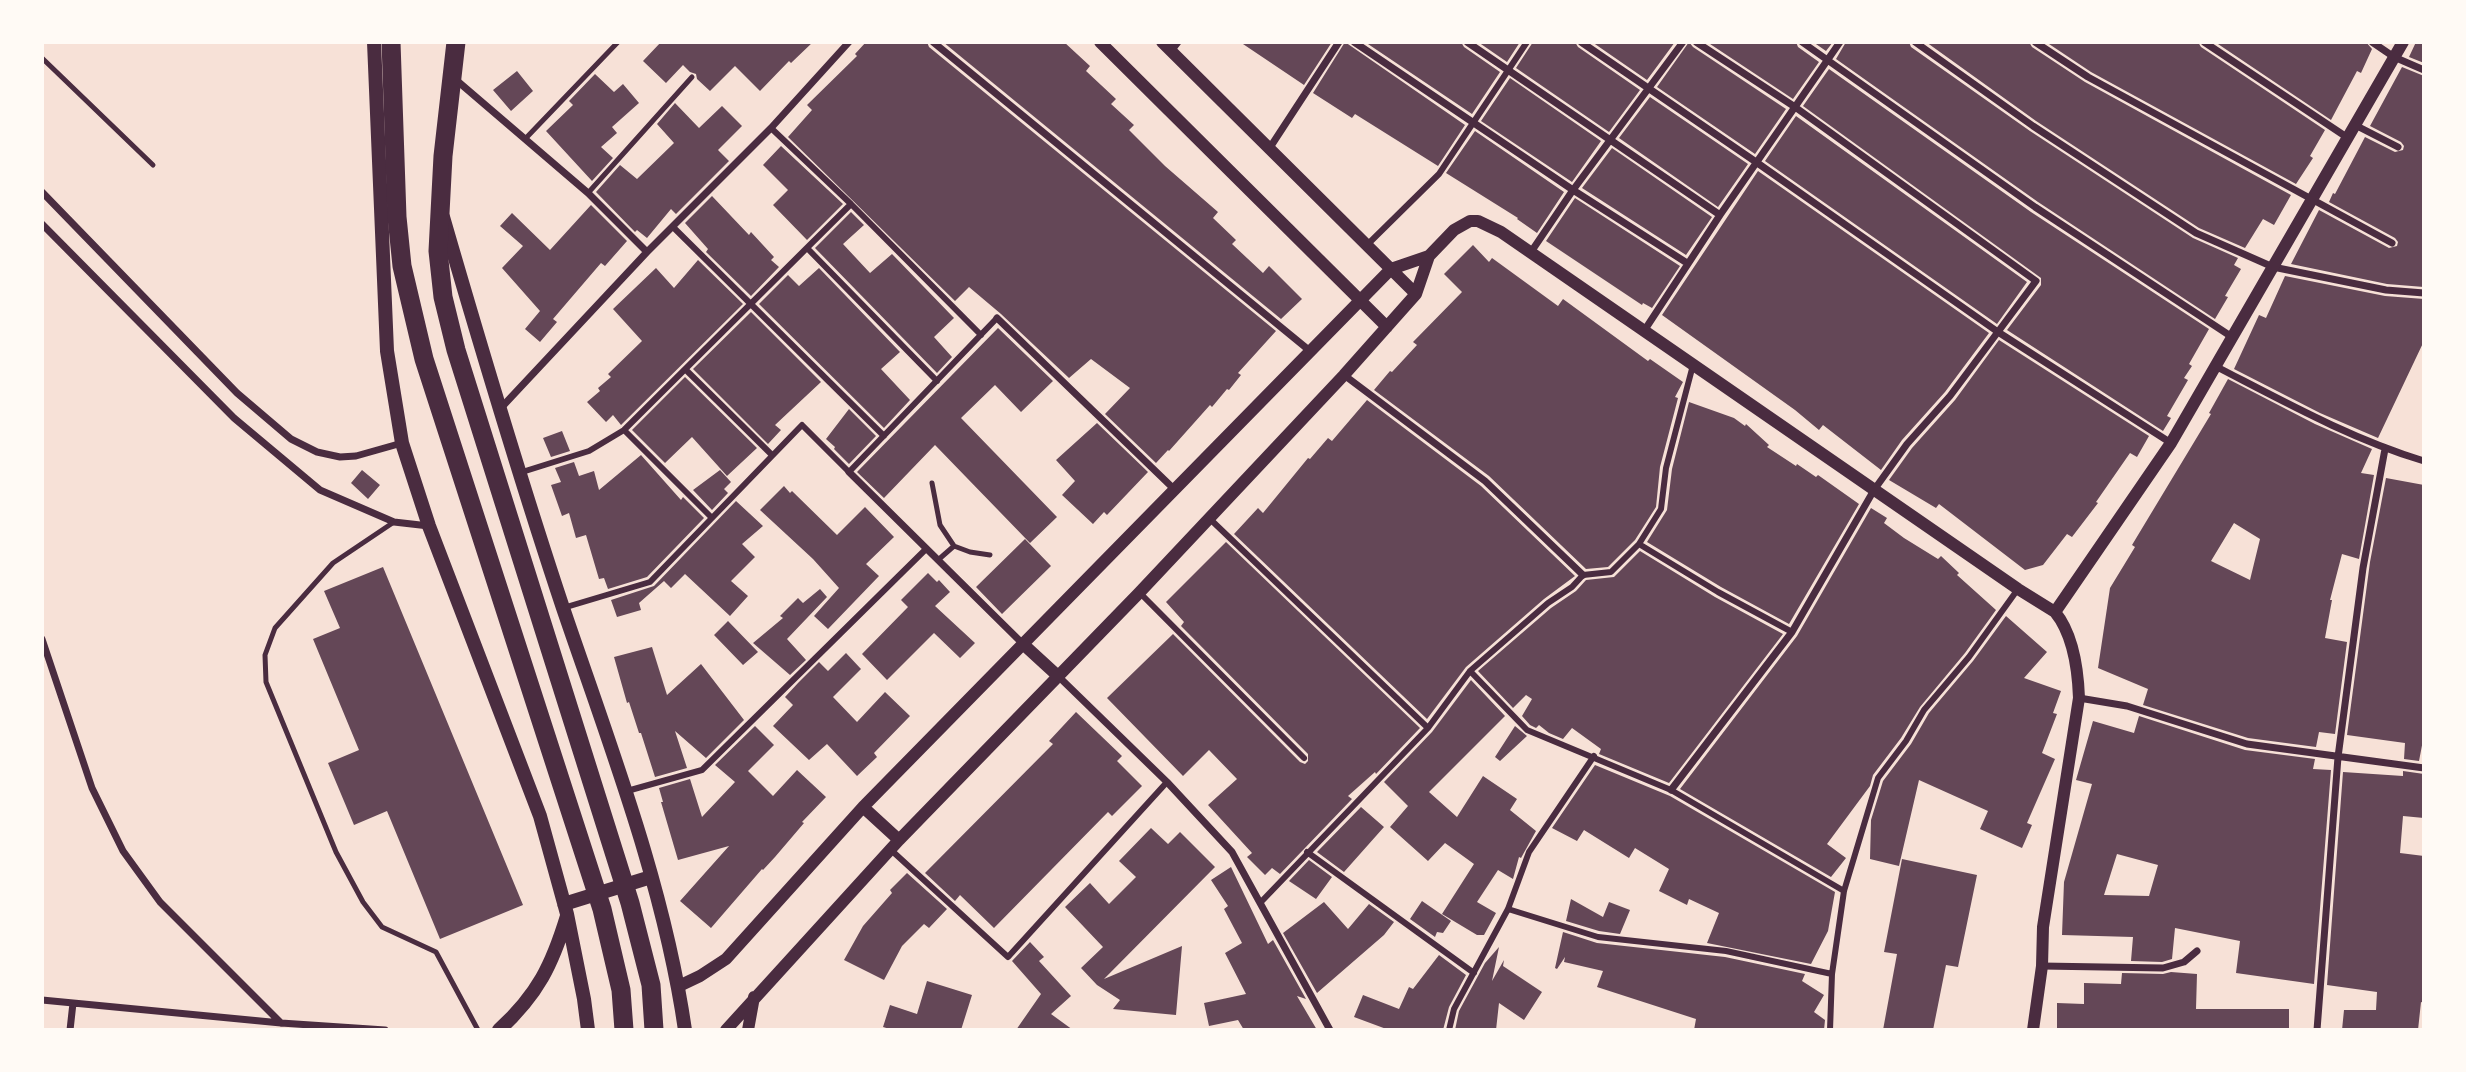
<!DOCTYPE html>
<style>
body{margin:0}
#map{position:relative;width:2466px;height:1072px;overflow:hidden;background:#f7e1d7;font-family:Jost,sans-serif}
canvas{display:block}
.frame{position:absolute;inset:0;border:44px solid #fffaf5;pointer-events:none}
</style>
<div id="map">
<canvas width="2466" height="1072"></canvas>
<div class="frame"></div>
</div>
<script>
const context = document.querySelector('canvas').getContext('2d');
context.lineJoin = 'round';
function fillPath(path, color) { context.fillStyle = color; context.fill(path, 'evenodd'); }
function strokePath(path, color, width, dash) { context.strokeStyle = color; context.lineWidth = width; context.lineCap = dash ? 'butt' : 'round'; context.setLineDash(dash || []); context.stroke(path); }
const building = new Path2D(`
 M661,42H813L791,63L789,61L760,91L735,66L710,91L697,79L696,74L690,72L683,65L666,83L643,61Z
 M866,42H927L929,47L1276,331L1238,373L1241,375L1229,390L1227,389L1212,407L1210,405L1169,451L1168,450L1156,463L1105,414L1130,388L1091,359L1069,378L1001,314L969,287L955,301L788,137L812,110L807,105L857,56L855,54Z
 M943,42H1064L1090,66L1086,71L1116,99L1111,104L1134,125L1129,130L1165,166L1218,212L1213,218L1236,240L1232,244L1263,273L1269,266L1302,299L1281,319Z
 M1240,42H1332L1304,85Z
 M1345,42L1465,125L1438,166L1355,114L1352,118L1313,93Z
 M1365,42H1461L1464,47L1500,72L1472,114Z
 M1478,42H1520L1507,62Z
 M1533,42H1575L1578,47L1640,90L1609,132L1516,68Z
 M1592,42H1675L1647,80Z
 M1689,42L1693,47L1786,109L1755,154L1657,87Z
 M1707,42H1796L1798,47L1819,62L1793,99Z
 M1813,42H1833L1826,51Z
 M1846,42H1909L1911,47L2030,131L2193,238L2238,258L2234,265L2241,269L2225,296L2228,297L2215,319L2038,202L1836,59Z
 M1926,42H2029L2032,47L2085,82L2291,195L2274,225L2263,219L2245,248L2199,228L2036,121Z
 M2046,42H2198L2201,47L2325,130L2310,156L2313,158L2296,184L2091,72Z
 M2215,42H2366L2372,49L2361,73L2357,71L2331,120Z
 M2416,42H2424V63L2409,57Z
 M2402,67L2424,76V287L2387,284L2291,264L2319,210L2389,248L2397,246L2398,242L2395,238L2329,202L2333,193L2335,194L2365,137L2395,152L2403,150L2404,146L2401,142L2370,126Z
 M1829,69L2031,212L2209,329L2189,364L2192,366L2184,378L2188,380L2167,416L2171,418L2163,431L2007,330L2041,285V278L1803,106Z
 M517,71L533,91L511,111L493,90Z
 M595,74L614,92L623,84L639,103L612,127L617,133L601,147L613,158L592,181L546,131L573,105L569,101Z
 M1510,78L1601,141L1572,182L1481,121Z
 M1650,97L1748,164L1718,207L1619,138Z
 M675,103L699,128L722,106L742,126L718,150L729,161L676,214L671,209L647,238L637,230L635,232L596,192L620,165L637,179L674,143L657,124Z
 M1796,116L2027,282L1997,324L1765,161Z
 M1475,131L1564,192L1537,233L1517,219L1518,218L1446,173Z
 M781,146L843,204L807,240L773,205L788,190L763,165Z
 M1612,148L1712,217L1686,255L1582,188Z
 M1758,171L1989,333L1945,392L1902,440L1881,470L1823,425L1819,430L1795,410L1662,315Z
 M712,196L749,235L751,232L774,257L771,260L779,267L751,296L706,252L708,249L685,223Z
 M1575,198L1680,266L1652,308L1643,303L1642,305L1546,241Z
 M591,205L627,241L605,266L601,263L553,319L557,322L540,342L525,329L540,311L502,268L523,246L500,226L512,213L550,250Z
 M851,212L864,225L843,244L870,273L892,254L954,318L934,337L952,357L937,373L815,248Z
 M1473,245L1489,262L1492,258L1558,306L1563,299L1648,361L1650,359L1683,382L1675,397L1678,398L1660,467L1656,507L1635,540L1608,567L1586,569L1489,476L1374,390L1390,371L1392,372L1417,345L1413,342L1462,292L1444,274Z
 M698,260L743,304L621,425L613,415L606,422L587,402L600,391L598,388L611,377L608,374L642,341L613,309L656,268L674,288Z
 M819,268L900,352L881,369L910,400L884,428L759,304L788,275L799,286Z
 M2285,276L2385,296L2424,299V341L2378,438L2320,413L2234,369L2259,315L2266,318Z
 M751,312L821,382L775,425L781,430L768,444L693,369Z
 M998,328L1053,381L1021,412L995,385L961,418L1057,517L1030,543L935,445L884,498L857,472Z
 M1999,340L2149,436L2137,457L2130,453L2096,502L2098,503L2072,537L2067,534L2043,565L2025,570L1939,504L1936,508L1889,480L1912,448L1955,400Z
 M685,377L757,448L727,476L692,437L665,463L632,430Z
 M2228,379L2315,424L2372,449L2361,473L2374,475L2359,559L2342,554L2330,600H2332L2325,638L2347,642L2335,734L2319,732L2316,747L2248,738L2143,705L2148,689L2098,668L2110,588L2135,547L2132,545L2211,414L2209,413ZM2234,523L2260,539L2250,580L2211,561Z
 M1367,400L1481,486L1575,576L1544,599L1466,667L1427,719L1234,534L1258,508L1263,513L1308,458L1310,459L1328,438L1332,441Z
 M1689,402L1734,418L1745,426L1746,424L1769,445L1767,447L1796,466L1797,464L1816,477L1818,475L1859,504L1789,624L1721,587L1647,542L1667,510L1672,469Z
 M849,409L876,436L849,464L834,449L835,447L826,439Z
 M1097,423L1148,472L1107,515L1104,512L1093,524L1062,495L1075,481L1056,460Z
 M562,431L570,451L551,457L543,438Z
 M641,455L681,500L683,497L704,518L647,577L608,589L604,578L599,579L586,535L576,538L569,513L562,516L551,485L561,482L555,468L574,462L579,476L594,471L599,490Z
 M362,470L380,485L368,499L351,483Z
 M720,470L731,482L724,489L728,493L712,510L693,490Z
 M2386,478L2424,485V735L2419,761L2404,759L2405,743L2347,735L2370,562Z
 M784,486L790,493L792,491L837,535L865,507L894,537L866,564L879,576L828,629L814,616L839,588L813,559L760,510Z
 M736,501L763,526L742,544L755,557L731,581L748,596L730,616L685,574L671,588L664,581L639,603L641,610L617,617L611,600L654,586Z
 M1871,508L1887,518L1884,523L1904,538L1938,559L1941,556L1959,573L1957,575L1996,610L1965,653L1920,707L1901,738L1873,775L1870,786L1827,844L1846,858L1831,877L1680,789L1797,636Z
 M1025,539L1051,566L1002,614L976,587Z
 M1226,542L1420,728L1376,774L1375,772L1348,796L1352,799L1280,874L1272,868L1265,875L1247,857L1252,853L1208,805L1237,779L1209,750L1183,776L1107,698L1173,634L1300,762L1305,764L1308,761V754L1181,626L1184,622L1166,602Z
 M1640,551L1715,597L1783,634L1669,783L1599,754L1601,749L1572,728L1563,739L1549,733L1539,725L1536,728L1530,725L1522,716L1532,699L1526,695L1513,708L1478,671L1551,608L1576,591L1586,580L1614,577Z
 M383,567L523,905L440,939L387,811L354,825L328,763L359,750L313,639L340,628L324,591Z
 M928,573L937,582L939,580L950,592L935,606L975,643L960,658L934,633L887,680L862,654L908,607L901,600Z
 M820,589L827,597L787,639L806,660L790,675L753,643L783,618L780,616L798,598L803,603Z
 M2006,616L2047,652L2024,678L2061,691L2053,713L2057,714L2042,753L2055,759L2027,823L2032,825L2022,848L1980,829L1988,811L1919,780L1899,866L1870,859L1871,820L1883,781L1911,744L1929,713L1973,661Z
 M728,621L758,652L743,665L714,635Z
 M652,647L667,695L701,664L744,720L706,758L675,731L687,768L655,777L641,733H639L629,702L627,703L614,657Z
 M846,653L861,669L833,697L857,722L885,692L910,716L874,753L877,757L857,776L827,744L809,760L773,726L793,705L785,697L798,683L819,662L828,671Z
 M1471,680L1505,716L1429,792L1457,817L1483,776L1517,799L1510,810L1536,831L1521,858L1519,857L1513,879L1498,870L1477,902L1496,913L1484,935H1477L1442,914L1474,864L1445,843L1428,861L1390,827L1408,806L1384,782L1432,732Z
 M1076,712L1122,756L1117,761L1142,786L1112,816L1108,812L994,928L960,895L955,901L925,873L1053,744L1049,741Z
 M2139,716L2245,750L2315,759L2313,769L2331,770L2314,984L2236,973L2240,941L2175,928L2172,959L2162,962L2131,961L2133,937L2062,935L2064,882L2092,784L2076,780L2093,721L2134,733ZM2117,854L2158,865L2149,896L2104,895Z
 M755,726L774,745L748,771L773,796L797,770L826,797L802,822L804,823L775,857L763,870L762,869L711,928L680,901L729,846L678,860L661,802H663L659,788L690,779L702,817L735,782L715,765Z
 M1515,726L1527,736L1500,761L1495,757Z
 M1595,765L1670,796L1835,892L1828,931L1811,964L1707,943L1719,913L1689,899L1687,905L1659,891L1669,869L1635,848L1629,858L1584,830L1577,841L1552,828Z
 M2403,771L2424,774V818L2403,816L2400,853L2424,856V1003L2421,1002L2418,1030H2342L2344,1010H2376L2377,992L2327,985L2343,772L2403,776Z
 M1361,807L1384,827L1344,872L1317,852Z
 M1151,828L1168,844L1180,832L1215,867L1104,979L1182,946L1176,1015L1113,1009L1120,1000L1097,985L1081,968L1103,947L1065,907L1090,883L1109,904L1136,877L1119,861Z
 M1902,859L1977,875L1958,967L1946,965L1933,1030H1883L1897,954L1884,952Z
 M1309,860L1332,877L1316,899L1289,881Z
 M1231,867L1268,944L1273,940L1306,999L1297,996L1317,1030H1244L1238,1020L1209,1026L1204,1003L1246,994L1225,953L1242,943L1224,909L1228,906L1211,880Z
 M907,873L947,909L929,928L924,924L902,946L884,980L844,960L863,926L892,893L890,890Z
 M1571,899L1603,917L1609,902L1630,910L1620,934L1599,931L1566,921Z
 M1422,901L1451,921L1443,933L1437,932L1435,937L1410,919Z
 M1324,902L1348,929L1369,904L1394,922L1384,935L1317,993L1283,933Z
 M1563,932L1597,943L1725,957L1805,974L1802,981L1824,995L1814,1012L1825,1020L1824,1030H1694L1696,1019L1597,987L1603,971L1564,962L1565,957L1557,969L1555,968Z
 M1030,942L1044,957L1039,961L1071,996L1051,1014L1073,1030H1016L1041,994L1012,961Z
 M1499,947L1492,981L1504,960L1503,966L1542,992L1524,1020L1499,1003L1496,1030H1455L1459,1011L1485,963Z
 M1439,955L1466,975L1449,1007L1443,1030H1389L1354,1017L1363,995L1399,1009L1409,987L1413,989Z
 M2171,972L2197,974L2196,1009H2289V1030H2057V1003L2084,1004V983L2121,984L2122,973L2163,974Z
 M927,981L972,995L961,1030H893L883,1027L890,1005L917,1014Z`);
const service = new Path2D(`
 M42,58L153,165
 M526,138L618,42
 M588,193L692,77
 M932,483L940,525L954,546L938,560
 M394,522L333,563L275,628L265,655L266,682L336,852L363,902L382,927L436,952L478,1030
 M954,546L970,552L990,555`);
const pedestrian = new Path2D(`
 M771,128L851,204L981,335
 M673,227L884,436
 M1367,245L1439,174L1527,42
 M807,248L937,381
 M686,370L772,455
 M624,430L712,518
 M519,473L589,451L624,430L851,204
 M1210,519L1428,728
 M1639,544L1718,592L1792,632
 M1140,593L1304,758
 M563,608L650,582L802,425L849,472L997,318
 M1470,671L1527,730L1671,790L1844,891
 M627,791L702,770L926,549
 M891,850L1008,957L1167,782
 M1307,852L1474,973
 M1261,902L1428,728L1470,671L1548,603L1572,587L1583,575L1611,572L1639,544L1661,509L1666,468L1693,365
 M1508,909L1598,937L1726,951L1832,974
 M1449,1030L1454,1009L1508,909L1529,852L1594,756
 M1830,1030L1832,974L1844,891L1878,778L1906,741L1924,710L1969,657L2018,589`);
const minor = new Path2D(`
 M933,42L1310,351
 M1354,42L1573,190L1687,263
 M1467,42L1720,215
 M1581,42L1756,162L1998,332L2171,443
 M1802,42L2035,207L2232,337
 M1915,42L2033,126L2196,233L2273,267L2386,290L2424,293
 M2035,42L2088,77L2392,243
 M2204,42L2348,138
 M2372,42L2394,57L2424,70
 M1171,51L1178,42
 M455,79L588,193L647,252
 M2355,125L2398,147
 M1269,149L1339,42
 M42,192L237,393L291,439L317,452L340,457L356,456L402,443
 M42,224L234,418L320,490L394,522L429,526
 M1531,252L1573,190L1683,42
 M997,318L1174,489
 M1644,331L1720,215L1840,42
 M2215,366C2283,401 2351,439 2424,461
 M1344,375L1485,481L1583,575
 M500,409L647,252L771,128L849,42
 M849,472L1023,644
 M42,639L92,788L123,851L160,902L281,1023
 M1059,677L1167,782L1232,852L1330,1030
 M2079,698L2127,706L2247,744L2424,768
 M1671,790L1792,632L1874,490L1907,444L1950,396L2036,281L1795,107L1696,42
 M2042,966L2163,968L2184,962L2197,951
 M42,1000L281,1023L385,1030
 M70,1030L73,1003
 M2317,1030L2338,757L2363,568L2385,449`);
const tertiary = new Path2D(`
 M1100,42L1387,327
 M1162,42L1416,294
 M1023,644L1059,677
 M863,807L899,840
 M679,986L700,976L726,959L863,807L1391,269L1429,256
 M726,1030L899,840L1139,593L1344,375L1416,294L1429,256L1454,230L1470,221H1478L1501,232L2018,589L2055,612
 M748,1030L754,997
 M2033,1030L2042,966L2043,927L2079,698C2078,670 2073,634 2055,612L2171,443L2403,42`);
const secondary = new Path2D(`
 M374,42L387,351L402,443L429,526L540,816L567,914L584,999L588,1030
 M443,217C481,348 520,479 563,608C610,746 664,885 685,1030
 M564,904L651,877
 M499,1030C538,994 552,965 567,916`);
const trunk = new Path2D(`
 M391,42L397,217L402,266L424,359L602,909L621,990L624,1030
 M456,42L443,156L438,251L443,297L456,350L630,903L651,985L654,1030`);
fillPath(building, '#644757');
strokePath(service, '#4a2c40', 5);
strokePath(pedestrian, '#4a2c40', 6);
strokePath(minor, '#4a2c40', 7);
strokePath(tertiary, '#4a2c40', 12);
strokePath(secondary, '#4a2c40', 14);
strokePath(trunk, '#4a2c40', 19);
</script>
